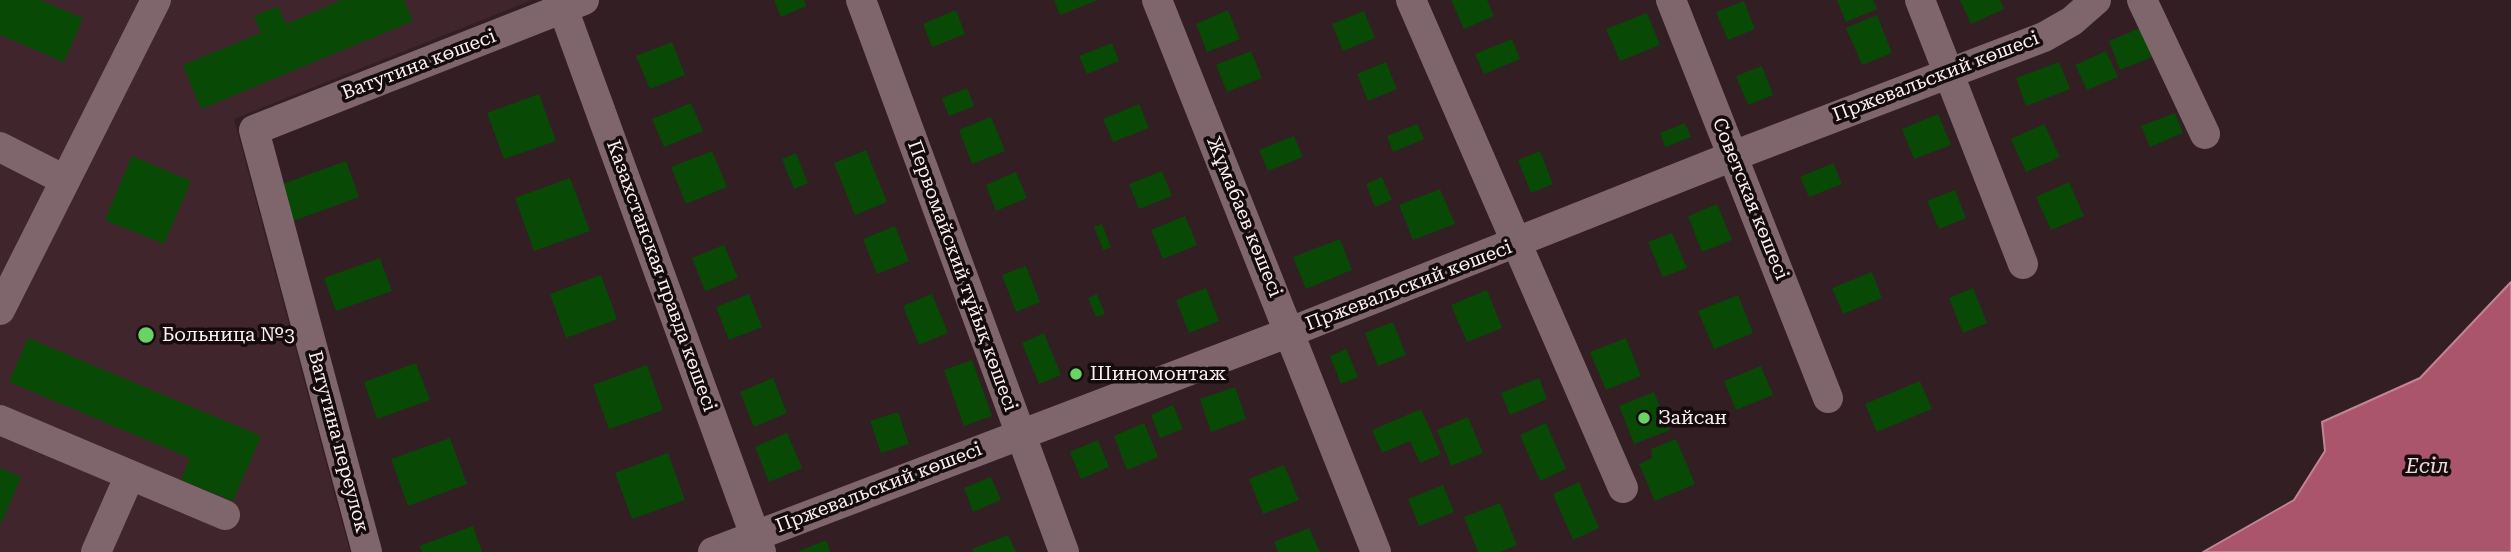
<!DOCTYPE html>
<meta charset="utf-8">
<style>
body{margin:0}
canvas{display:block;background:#321e23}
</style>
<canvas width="2511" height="552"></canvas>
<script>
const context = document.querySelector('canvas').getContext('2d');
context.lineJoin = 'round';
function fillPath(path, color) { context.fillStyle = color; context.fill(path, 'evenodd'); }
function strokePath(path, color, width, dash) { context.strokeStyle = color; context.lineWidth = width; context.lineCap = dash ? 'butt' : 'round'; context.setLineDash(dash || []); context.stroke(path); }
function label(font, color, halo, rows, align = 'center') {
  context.font = font + ' "Roboto Serif",serif'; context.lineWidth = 7; context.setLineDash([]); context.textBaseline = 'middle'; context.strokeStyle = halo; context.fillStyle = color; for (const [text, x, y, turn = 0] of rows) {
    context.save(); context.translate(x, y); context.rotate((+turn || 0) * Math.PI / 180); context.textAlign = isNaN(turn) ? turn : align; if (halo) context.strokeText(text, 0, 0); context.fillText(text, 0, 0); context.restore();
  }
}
const built = new Path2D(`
 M0,0H532L234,119L350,552H0Z`);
const water = new Path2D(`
 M2511,282V552H2203L2294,500L2325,451L2322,422L2420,378Z`);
const building = new Path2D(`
 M0,0H40L83,18L64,62L0,35Z
 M342,0H404L413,21L201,109L183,65L261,33L254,16L278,6L286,24Z
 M774,0H804L806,6L781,17Z
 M1054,0H1098L1060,15Z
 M1451,0H1487L1494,16L1464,29Z
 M1837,0H1873L1877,9L1846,22Z
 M1960,0H2000L2004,9L1971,24Z
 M1744,1L1755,29L1728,40L1716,12Z
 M956,10L965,34L932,47L923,24Z
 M1228,10L1240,39L1207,52L1196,24Z
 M1364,11L1375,38L1343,51L1332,24Z
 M1647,13L1660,45L1620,61L1606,29Z
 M1877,15L1892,53L1862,65L1846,28Z
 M2140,28L2152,57L2120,70L2109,41Z
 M1512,39L1520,59L1484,74L1475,54Z
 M672,42L685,75L650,89L636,56Z
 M1112,43L1119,61L1087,74L1079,56Z
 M1251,51L1262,78L1227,92L1216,65Z
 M2106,51L2118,77L2087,90L2075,65Z
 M1386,62L1397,89L1368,101L1357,74Z
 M2059,62L2070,89L2026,106L2016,78Z
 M1762,66L1773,95L1748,105L1736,76Z
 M967,88L974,106L949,116L942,98Z
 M539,94L556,141L504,159L487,113Z
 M691,103L703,131L664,147L652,119Z
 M1139,104L1149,128L1113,142L1103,119Z
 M2175,113L2183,133L2150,147L2141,126Z
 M1938,114L1951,145L1914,159L1902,129Z
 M991,117L1005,151L972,164L959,130Z
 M1685,123L1691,137L1665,147L1660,133Z
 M1417,124L1424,139L1393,152L1387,136Z
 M2044,124L2060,157L2026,172L2011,139Z
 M1294,136L1303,157L1268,171L1259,150Z
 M866,150L887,202L855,215L834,163Z
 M712,151L727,187L686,204L671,167Z
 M1540,151L1553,184L1531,193L1518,160Z
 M796,153L808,183L794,189L782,159Z
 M132,156L191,181L164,244L105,220Z
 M346,161L359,197L293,221L280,185Z
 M1833,163L1842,184L1809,197L1800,177Z
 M1162,171L1172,196L1139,209L1129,184Z
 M1016,172L1027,198L996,211L986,185Z
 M1382,177L1392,200L1375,207L1366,184Z
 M570,178L590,231L534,251L515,198Z
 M2069,182L2084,216L2051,230L2036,197Z
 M1440,189L1455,224L1413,240L1399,205Z
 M1955,190L1966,218L1939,229L1927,201Z
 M1717,204L1732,240L1702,252L1688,216Z
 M1185,216L1197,245L1163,259L1151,230Z
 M1102,224L1111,247L1103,250L1094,227Z
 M895,226L909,261L877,274L863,239Z
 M1672,233L1687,268L1663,277L1648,242Z
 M1340,239L1352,270L1306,289L1293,257Z
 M724,245L738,278L705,291L692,258Z
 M380,258L392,291L336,311L324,278Z
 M1026,266L1040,302L1016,312L1002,275Z
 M1872,272L1882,298L1843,314L1832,288Z
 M601,275L617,319L566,338L550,294Z
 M1206,288L1219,321L1189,333L1176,300Z
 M1973,288L1987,323L1963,333L1949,298Z
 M1487,290L1502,328L1467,342L1451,305Z
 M749,294L762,327L729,340L716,307Z
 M932,294L948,333L919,345L903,306Z
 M1097,294L1105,314L1096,317L1088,298Z
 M1738,295L1753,333L1714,349L1698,311Z
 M1393,322L1406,355L1378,366L1365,333Z
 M1044,333L1061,375L1039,384L1022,343Z
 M28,338L261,436L233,501L181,480L190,458L9,382Z
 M1626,338L1641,376L1606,390L1590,352Z
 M1346,349L1358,377L1341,384L1330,356Z
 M972,360L992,416L964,426L944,370Z
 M416,363L430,400L377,419L364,382Z
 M647,365L663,410L609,429L593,385Z
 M1761,366L1773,395L1736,410L1724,381Z
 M773,378L787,413L754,427L740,392Z
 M1539,378L1547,399L1510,415L1501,393Z
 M1920,381L1932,409L1877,432L1865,404Z
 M1235,387L1246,419L1211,432L1200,399Z
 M1654,392L1670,430L1634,444L1619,406Z
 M1173,405L1183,429L1160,438L1151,415Z
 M1421,409L1441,454L1420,463L1410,441L1382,453L1372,430Z
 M898,412L909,444L881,453L870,421Z
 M1468,417L1483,453L1451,466L1437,430Z
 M1144,423L1158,457L1127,470L1114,436Z
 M1546,423L1566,469L1540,481L1520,435Z
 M787,433L802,468L769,482L755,447Z
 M450,438L467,484L408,506L391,459Z
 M1676,439L1695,484L1655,501L1639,464L1652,458L1651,449Z
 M1098,440L1109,467L1081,479L1070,452Z
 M668,453L685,500L632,519L615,473Z
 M1284,465L1299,500L1263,514L1249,479Z
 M0,468L21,477L0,526Z
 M991,477L1001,500L973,512L964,488Z
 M1579,482L1599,528L1573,540L1553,494Z
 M1443,485L1454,512L1419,526L1408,499Z
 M1500,503L1517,545L1500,552H1478L1464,517Z
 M473,526L482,552H422L419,546Z
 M1309,528L1320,552H1278L1274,542Z
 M1008,535L1016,552H973L972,549Z
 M826,540L830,552H797Z`);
const minor = new Path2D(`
 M560,0L761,552
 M861,0L1064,552
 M1157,0L1376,552
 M1411,0L1623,488
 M1671,0L1828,398
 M1920,0L2023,264
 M2142,0L2205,134
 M0,147L65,180
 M0,310L156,0
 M0,420L225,515
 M96,552L130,475
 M367,552L254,130L584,0
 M713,552L1290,332L1733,156L2044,37L2072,21L2096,0`);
const markers = [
 [146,335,9,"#6ad363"],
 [1076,374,7,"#6ad363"],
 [1644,418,7,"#6ad363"]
];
const streetNames = [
 ["Ватутина көшесі",419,65,-21],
 ["Пржевальский көшесі",1936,77,-21],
 ["Советская көшесі",1750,199,68],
 ["Жұмабаев көшесі",1244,217,68],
 ["Казахстанская правда көшесі",661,276,70],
 ["Первомайский тұйық көшесі",962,276,70],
 ["Пржевальский көшесі",1409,286,-21],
 ["Ватутина переулок",338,442,75],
 ["Пржевальский көшесі",879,488,-21]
];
const poiNames = [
 ["Больница №3",162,335],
 ["Шиномонтаж",1090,374],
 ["Зайсан",1658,418]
];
const waterNames = [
 ["Есіл",2427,467]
];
fillPath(built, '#40252c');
fillPath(water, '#ab556d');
strokePath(water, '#c48395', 2);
fillPath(building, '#074905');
strokePath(minor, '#7f666c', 30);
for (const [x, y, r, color] of markers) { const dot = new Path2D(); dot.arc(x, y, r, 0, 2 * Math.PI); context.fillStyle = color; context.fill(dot); strokePath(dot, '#140b0d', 2.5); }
label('19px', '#fdeff1', '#140b0d', streetNames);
label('19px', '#fdeff1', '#140b0d', poiNames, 'left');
label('italic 21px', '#f0d6dc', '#140b0d', waterNames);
</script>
